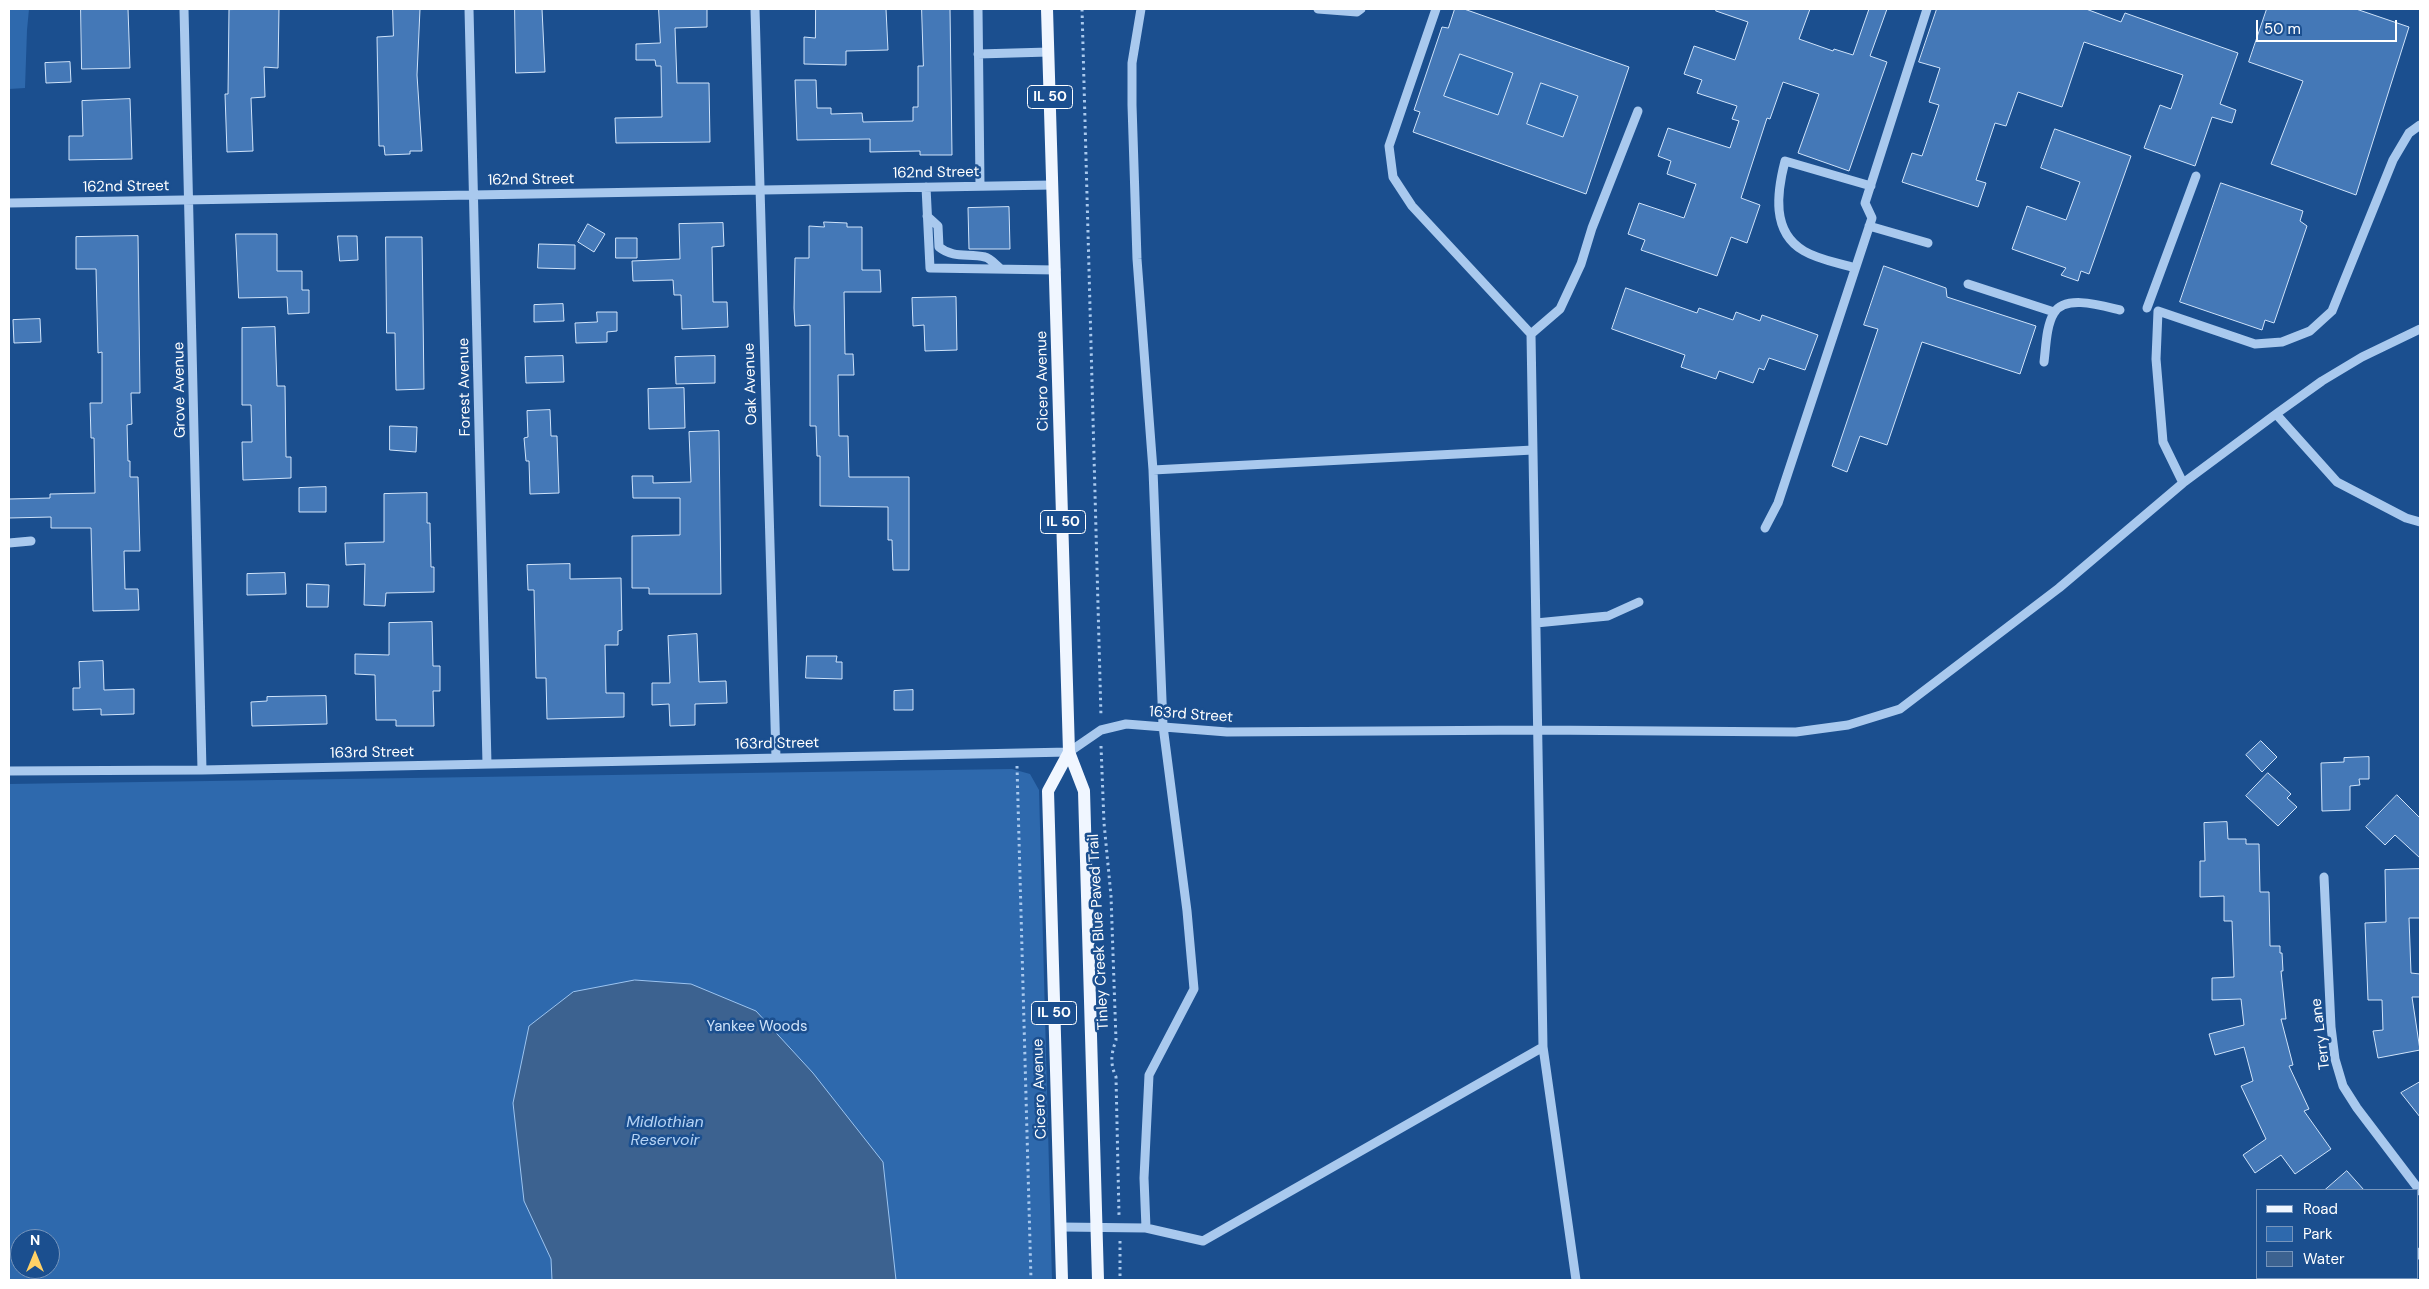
<!DOCTYPE html>
<style>
body{margin:0}
#map{position:relative;width:2429px;height:1289px;overflow:hidden;background:#1b4f8f;font-family:"DM Sans",sans-serif}
canvas{display:block}
.frame{position:absolute;inset:0;border:10px solid #fff;pointer-events:none}
.legend{position:absolute;left:2256px;top:1189px;width:162px;height:90px;box-sizing:border-box;background:#1b4f8f;border:1px solid #7695bc;margin:0;padding:6px 9px;list-style:none;font-size:15px;color:#fff}
.legend li{display:flex;align-items:center;gap:10px;height:25px}
.legend b{width:25px;border:1px solid #7695bc}
.north{position:absolute;left:10px;top:1229px;width:50px;height:50px;box-sizing:border-box;background:#1b4f8f;border:1px solid #7695bc;border-radius:50%;rotate:0deg;font-size:14px;font-weight:700;line-height:20px;text-align:center;color:#fff}
.north::after{content:'';display:block;margin:auto;width:18px;height:22px;background:#ffd166;clip-path:polygon(50% 0,100% 100%,50% 72%,0 100%)}
.scale{position:absolute;left:2256px;top:20px;width:141px;height:22px;box-sizing:border-box;border:2px solid #fff;border-top:0;padding-left:6px;font-size:15px;line-height:18px;white-space:nowrap;color:#fff;-webkit-text-stroke:4px #1b4f8f;paint-order:stroke}
</style>
<div id="map">
<canvas width="2429" height="1289"></canvas>
<div class="frame"></div>
<ul class="legend">
<li><b style="height:6px;background:#f0f6ff"></b>Road</li>
<li><b style="height:14px;background:#2e69ad"></b>Park</li>
<li><b style="height:14px;background:#3c6290"></b>Water</li>
</ul>
<div class="north">N</div>
<div class="scale">50 m</div>
</div>
<script>
const context = document.querySelector('canvas').getContext('2d');
context.lineJoin = 'round';
function fillPath(path, color) { context.fillStyle = color; context.fill(path, 'evenodd'); }
function strokePath(path, color, width, dash) { context.strokeStyle = color; context.lineWidth = width; context.lineCap = dash ? 'butt' : 'round'; context.setLineDash(dash || []); context.stroke(path); }
function label(font, color, halo, rows, align = 'center') {
  context.font = font + ' "DM Sans",sans-serif'; context.lineWidth = 5; context.setLineDash([]); context.textBaseline = 'middle'; context.strokeStyle = halo; context.fillStyle = color; for (const [text, x, y, turn = 0] of rows) {
    context.save(); context.translate(x, y); context.rotate((+turn || 0) * Math.PI / 180); context.textAlign = isNaN(turn) ? turn : align; if (halo) context.strokeText(text, 0, 0); context.fillText(text, 0, 0); context.restore();
  }
}
const green = new Path2D(`
 M9,9H29L27,30L25,88L9,89Z
 M1460,54L1513,73L1498,115L1444,96Z
 M1541,83L1578,96L1563,137L1527,124Z
 M1012,769L1030,774L1039,790L1052,1280H9V784ZM20,1239H50V1269H20Z`);
const water = new Path2D(`
 M635,980L691,984L756,1011L813,1073L883,1162L896,1280H552L551,1259L524,1201L513,1103L529,1026L573,992Z`);
const building = new Path2D(`
 M81,9H128L130,68L82,69Z
 M279,9L278,68L264,67L265,97L251,98L253,151L227,152L225,94H228L229,10Z
 M393,9H420L417,75L422,151H410V154L385,155L384,146H379L377,37L393,36Z
 M515,9H542L545,72L516,73Z
 M659,9H707V27L675,28L677,83H709L710,142L616,143L615,118L662,117L661,66H656L655,60H636V44L660,43Z
 M816,9H886L888,50L846,51V65L804,64V37L815,38Z
 M922,9H950L952,155H920V151L870,152V139L797,140L795,80H816L817,108H831V114L862,113L863,122L913,121V107H918V66H923Z
 M1455,9H1464L1629,67L1586,194L1413,132L1420,112L1414,110L1442,27L1448,28ZM1460,54L1513,73L1498,115L1444,96ZM1541,83L1578,96L1563,137L1527,124Z
 M1717,9H1810L1799,39L1833,51L1834,49L1853,55L1869,9H1887L1870,56L1887,62L1849,171L1798,153L1819,94L1783,82L1770,119L1767,118L1741,198L1760,205L1747,243L1731,237L1717,276L1641,250L1645,240L1628,234L1639,203L1684,218L1696,184L1667,174L1671,161L1658,156L1668,128L1730,148L1739,121L1732,119L1737,106L1697,93L1702,80L1684,74L1694,46L1735,60L1748,22L1716,11Z
 M1937,9H2086L2121,22L2125,13L2238,53L2220,104L2236,110L2232,123L2212,117L2195,166L2144,148L2160,105L2171,109L2183,75L2084,42L2062,107L2018,92L2006,126L1995,123L1976,180L1986,183L1978,207L1902,182L1912,153L1922,156L1939,105L1929,102L1940,68L1919,62Z
 M2267,9H2356L2409,27L2356,195L2271,164L2303,81L2249,62Z
 M70,62L71,82L46,83L45,63Z
 M130,99L132,159L69,160V136H83L82,101Z
 M2055,129L2131,156L2089,274L2081,271L2078,281L2061,275L2066,268L2012,249L2027,206L2066,220L2080,182L2041,168Z
 M2221,183L2303,211L2300,221L2307,226L2274,323L2265,320L2262,330L2180,302Z
 M1009,207L1010,249H969L968,208Z
 M824,222L847,223V227H862V270H880L881,292H844L845,354H853L854,375H838L839,436H848L849,477H909V570H893L892,540H888V507L820,506V456H817L816,426H810V325L795,326L794,308L795,258H809V226L824,227Z
 M723,223L724,246L712,247L713,302H727L728,327L682,329L681,295H674L673,280L633,281L632,261L680,259L679,224Z
 M588,224L605,234L594,252L578,242Z
 M236,234H277V271H302V290H309V313L288,314L287,297L239,298Z
 M138,236L140,393H131L132,424L127,425L128,461H130V477H138L140,551H124L125,589H138L139,610L93,611L91,528H51V517L9,518V499L50,498V494L95,493L94,438H91L90,403H102V352L98,353L96,269H76V237Z
 M338,236H357L358,260L340,261Z
 M386,237H422L424,389L396,390L395,333H387Z
 M616,238H637V258H616Z
 M539,244L575,245V269L538,268Z
 M1884,266L1946,288L1947,297L2036,326L2020,374L1922,342L1887,445L1860,436L1847,472L1832,466L1878,329L1864,325Z
 M1626,288L1697,313L1699,308L1733,320L1736,312L1760,321L1762,315L1818,335L1805,370L1769,358L1764,370L1759,368L1753,383L1719,371L1716,379L1681,367L1685,355L1612,329Z
 M956,297L957,350L925,351L924,325L913,326L912,298Z
 M563,304L564,321L534,322V305Z
 M597,312H617V331L607,332V342L576,343L575,323L597,322Z
 M40,319L41,342L14,343L13,320Z
 M275,327L277,386H285L286,457H291V478L243,480L242,442H252L251,405H242V328Z
 M563,356L564,382L526,383L525,357Z
 M715,356V383L676,384L675,357Z
 M684,388L685,428L649,429L648,389Z
 M550,410L551,436H557L559,493L530,494L529,461H526L524,438L528,437L527,411Z
 M390,426L417,427L416,452L390,450Z
 M719,431L721,594H649V588H632V536L680,535V498H633L632,476H653V483L691,482L689,432Z
 M326,487V512H299V488Z
 M427,493V523H430L431,567H434V592L386,593L385,606L364,605L365,564L346,565L345,543L384,542V494Z
 M570,564V579L621,578L622,630L618,631V645H605L606,693H624V717L547,719L546,678H536L534,590H528L527,565Z
 M285,573L286,594L247,595V574Z
 M307,584L329,585L328,607H307Z
 M432,622L433,666H440V691H433L434,726H396V720H376L375,675L355,674V654L389,655V623Z
 M697,634L699,682L726,681L727,703L695,704V725L670,726L669,704L652,705V683H670L668,636Z
 M807,656H837L836,662H842V679L806,678Z
 M103,661L104,690L134,689V714L101,715V709L73,710V688H80L79,662Z
 M913,690V710H894V691Z
 M326,696L327,724L252,726L251,702L267,701V697Z
 M2261,741L2277,757L2262,772L2246,755Z
 M2369,757V779H2359L2360,785L2350,786V810L2322,811L2321,763L2344,762V758Z
 M2268,773L2291,794L2287,798L2297,807L2278,826L2246,796Z
 M2397,795L2420,818V858L2395,835L2385,845L2366,827Z
 M2227,822L2228,839H2246V844H2259L2260,892H2269L2270,946H2280V953H2282L2283,971H2281L2286,1019H2281L2293,1065L2289,1066L2309,1109L2304,1111L2331,1149L2295,1174L2281,1155L2255,1173L2243,1155L2266,1139L2241,1086L2253,1081L2244,1047L2215,1055L2209,1034L2244,1025L2241,999L2212,1000V978L2234,977L2232,921H2224V896L2200,897V861H2205L2204,823Z
 M2420,869V918H2409L2411,973L2420,974V997H2412L2420,1050L2378,1058L2373,1031L2383,1030L2382,1000H2368L2365,923L2386,922L2385,870Z
 M2420,1082V1117L2401,1093Z
 M2347,1171L2364,1190H2325Z`);
const path = new Path2D(`
 M1082,9L1101,717
 M1101,746L1104,823L1111,896L1116,1040C1111,1054 1110,1064 1116,1077L1119,1215
 M1017,766L1031,1280
 M1120,1241V1280`);
const minor = new Path2D(`
 M184,9L202,770
 M469,9L487,764
 M755,9L776,758
 M978,9L980,186
 M1141,9L1132,63V105L1137,259L1153,470L1163,726L1187,911L1194,989L1149,1075L1144,1178L1146,1228
 M1318,9L1357,12L1361,9
 M978,54L1049,52
 M926,187L930,268L1056,270
 M9,203L1053,185
 M927,216L938,226L939,247C954,259 968,253 985,257C990,258 996,265 1001,269
 M1869,226L1928,243
 M1855,268C1839,263 1819,260 1804,251C1771,232 1777,192 1785,161L1871,186
 M1968,284L2054,312
 M2147,308L2196,176
 M1531,334L1560,309L1581,264L1592,228L1638,111
 M2044,362C2046,347 2046,326 2054,313C2065,294 2103,306 2120,310
 M2276,414L2337,482L2406,518L2420,522
 M1153,470L1533,450
 M2183,483L2163,442L2156,359L2158,311L2255,344L2282,342L2310,331L2332,311L2393,160L2409,133L2420,125
 M1765,528L1778,503L1872,218L1865,203L1927,9
 M9,543L31,541
 M1536,623L1608,616L1639,602
 M9,771L202,770L1069,752L1101,730L1126,724L1227,732L1538,730L1796,732L1848,725L1900,709L2059,588L2183,483L2276,414L2322,381L2362,357L2420,329
 M2324,877L2331,1027L2335,1059L2343,1086L2357,1108L2420,1191
 M1543,1047L1576,1280
 M1061,1227L1146,1228L1203,1241L1543,1047L1531,334L1412,206L1393,177L1389,146L1436,9
 M2418,1255L2420,1252
 M2396,1280L2398,1278`);
const major = new Path2D(`
 M1047,9L1069,752L1084,791L1098,1280
 M1062,1280L1048,791L1069,752`);
const shields = [
 [1050,97,45],
 [1063,522,45],
 [1054,1013,45]
];
const shieldNames = [
 ["IL 50",1050,97],
 ["IL 50",1063,522],
 ["IL 50",1054,1013]
];
const streetNames = [
 ["162nd Street",936,173,-1],
 ["162nd Street",531,180,-1],
 ["162nd Street",126,187,-1],
 ["Cicero Avenue",1043,381,-91],
 ["Oak Avenue",751,384,-92],
 ["Forest Avenue",465,387,-91],
 ["Grove Avenue",180,390,-91],
 ["163rd Street",1191,715,4],
 ["163rd Street",777,744,-1],
 ["163rd Street",372,753,-1],
 ["Tinley Creek Blue Paved Trail",1099,932,-93],
 ["Terry Lane",2321,1034,-97],
 ["Cicero Avenue",1040,1089,-92]
];
const parkNames = [
 ["Yankee Woods",757,1027]
];
const waterNames = [
 ["Midlothian",665,1123],
 ["Reservoir",665,1141]
];
fillPath(green, '#2e69ad');
fillPath(water, '#3c6290');
strokePath(water, '#9cc4f0', 1);
fillPath(building, '#4478b7');
strokePath(building, '#cfe3fa', 1);
strokePath(path, '#a9c9ee', 3, [2.5, 4]);
strokePath(minor, '#a9c9ee', 9);
strokePath(major, '#f0f6ff', 12);
for (const [x, y, w] of shields) { const box = new Path2D(); box.roundRect(x - w / 2, y - 11.5, w, 23, 4); context.fillStyle = '#1b4f8f'; context.fill(box); strokePath(box, '#fff', 1); }
label('bold 14px', '#fff', null, shieldNames);
label('15px', '#fff', '#1b4f8f', streetNames);
label('15px', '#cfe3fa', '#1b4f8f', parkNames);
label('italic 16px', '#b5d3f5', '#1b4f8f', waterNames);
</script>
